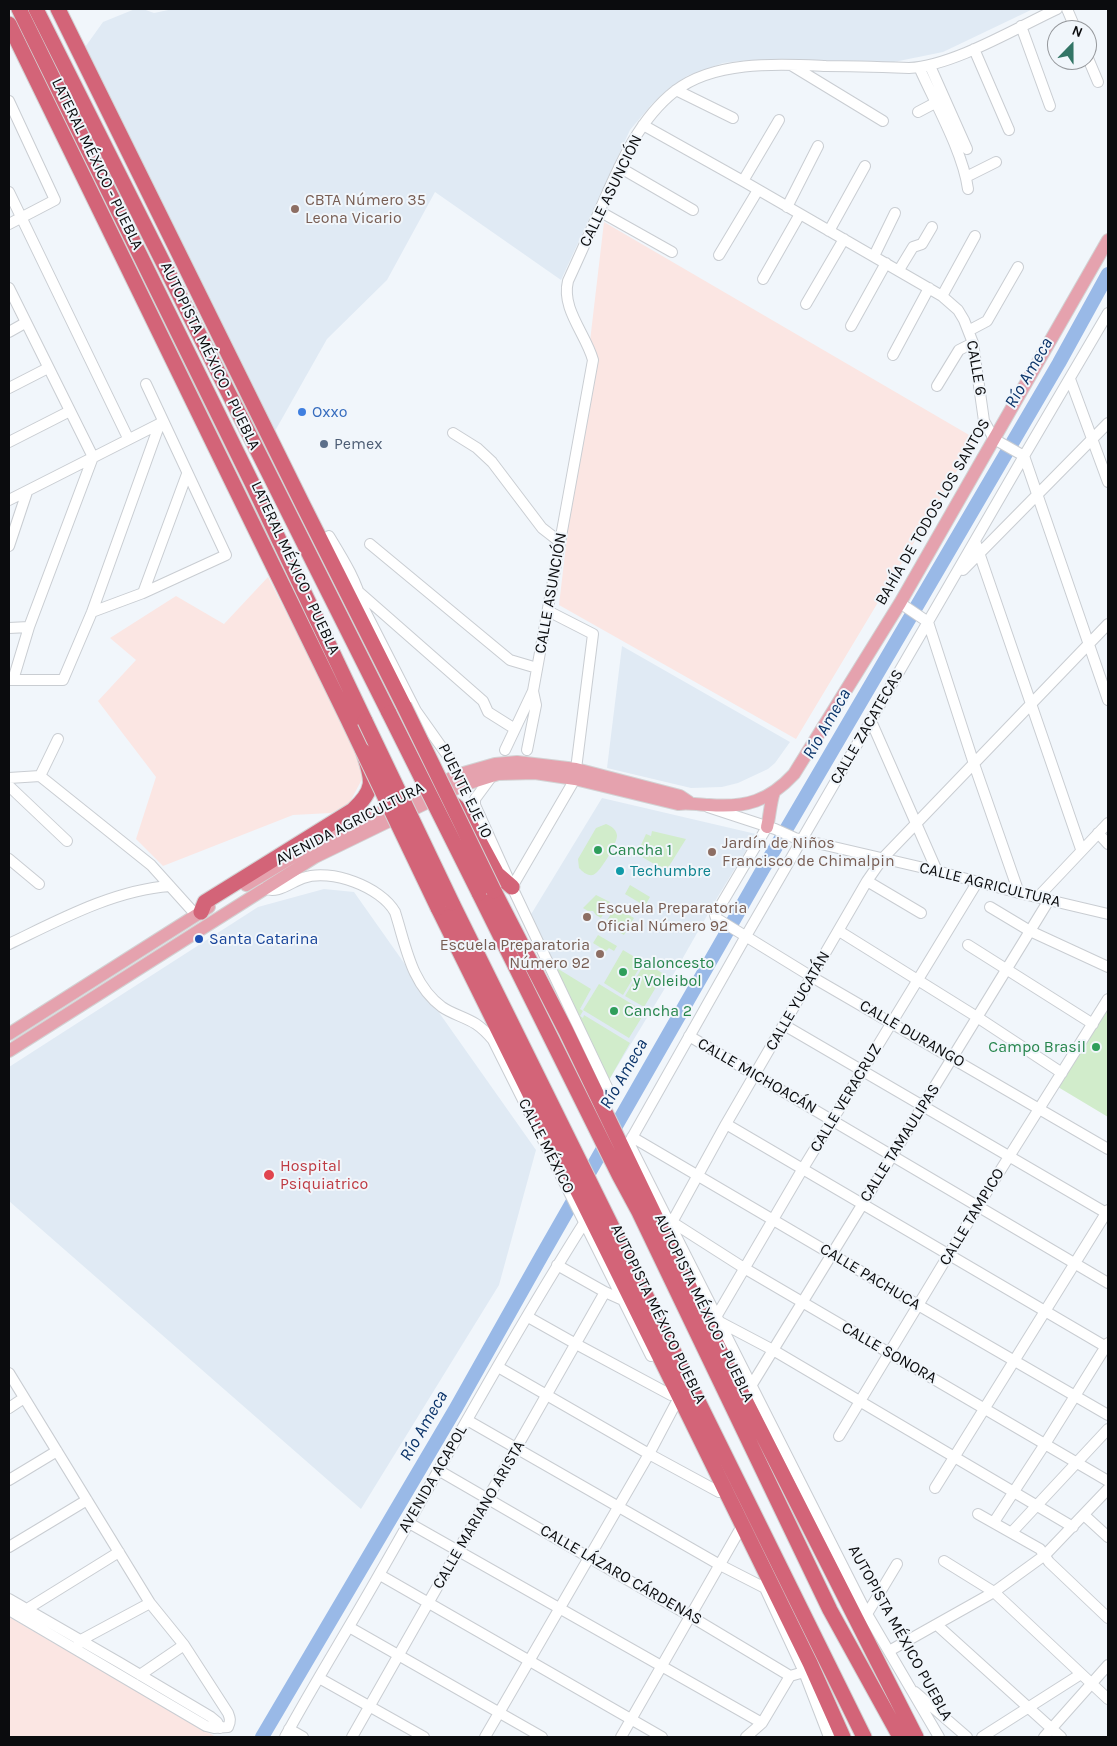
<!DOCTYPE html>
<meta charset="utf-8">
<style>
body{margin:0}
#map{position:relative;width:1117px;height:1746px;overflow:hidden;background:#f1f6fb;font-family:Karla,sans-serif}
canvas{display:block}
.frame{position:absolute;inset:0;border:10px solid #0b0c0e;pointer-events:none}
.north{position:absolute;left:1047px;top:20px;width:50px;height:50px;box-sizing:border-box;background:#f1f6fb;border:1px solid #95989c;border-radius:50%;rotate:22deg;font-size:14px;font-weight:700;line-height:20px;text-align:center;color:#0b0c0e}
.north::after{content:'';display:block;margin:auto;width:18px;height:22px;background:#337566;clip-path:polygon(50% 0,100% 100%,50% 72%,0 100%)}
</style>
<div id="map">
<canvas width="1117" height="1746"></canvas>
<div class="frame"></div>
<div class="north">N</div>
</div>
<script>
const context = document.querySelector('canvas').getContext('2d');
context.lineJoin = 'round';
function fillPath(path, color) { context.fillStyle = color; context.fill(path, 'evenodd'); }
function strokePath(path, color, width, dash) { context.strokeStyle = color; context.lineWidth = width; context.lineCap = dash ? 'butt' : 'round'; context.setLineDash(dash || []); context.stroke(path); }
function label(font, color, halo, rows, align = 'center') {
  context.font = font + ' Karla,sans-serif'; context.lineWidth = 4; context.setLineDash([]); context.textBaseline = 'middle'; context.strokeStyle = halo; context.fillStyle = color; for (const [text, x, y, turn = 0] of rows) {
    context.save(); context.translate(x, y); context.rotate((+turn || 0) * Math.PI / 180); context.textAlign = isNaN(turn) ? turn : align; if (halo) context.strokeText(text, 0, 0); context.fillText(text, 0, 0); context.restore();
  }
}
const industrial = new Path2D(`
 M604,222L976,439L796,739L559,605Z
 M268,577L359,754L364,770L361,781L349,804L331,813L293,815L163,866L136,839L156,777L98,701L136,660L110,638L176,596L224,624Z
 M9,1617L216,1737H9Z`);
const built = new Path2D(`
 M135,9H143L154,13L173,9H1033L943,52L889,63L788,60L740,61L723,63L687,76L667,90L652,104L630,130L561,280L435,192L387,280L327,339L275,431L152,183L83,50L103,22Z
 M622,646L790,742L775,763L768,769L738,783L722,787L691,788L607,768Z
 M602,798L756,834L717,898L676,970L609,1080L530,916Z
 M324,889L354,892L536,1150L499,1285L361,1509L9,1201V1067L258,907Z`);
const green = new Path2D(`
 M606,824C611,826 616,829 617,835C618,842 600,873 593,875C587,876 583,872 579,868L578,859L596,828Z
 M652,831L686,839L666,871L637,854L646,834L651,836Z
 M630,885L650,897L645,906L625,894Z
 M596,895L610,902L601,918L596,915L593,911H588L583,908Z
 M615,907L634,918L624,935L605,924Z
 M598,935L617,946L614,951L609,948L606,951L593,943Z
 M623,950L643,962L623,995L604,983Z
 M645,963L664,974L644,1007L625,996Z
 M555,967L591,989L580,1009L583,1011L580,1016L583,1018L584,1015L630,1043L609,1080Z
 M599,984L645,1012L629,1038L583,1010Z
 M1108,1007V1117L1058,1087Z`);
const river = new Path2D(`
 M262,1737L456,1408L541,1257L763,869L1059,363L1108,274`);
const minor = new Path2D(`
 M1067,9L1076,30
 M1021,26L1050,106
 M974,49L1009,130
 M1087,56L1098,82
 M791,65L883,121
 M930,66L967,149
 M919,67C935,103 963,152 968,189
 M676,90L733,118
 M9,101L55,200L9,224
 M918,112L935,103
 M643,125L743,181L942,296L958,310L964,320L973,343L984,421L994,439L1024,456L1108,700
 M619,167L693,210
 M966,177L996,162
 M743,181L779,120
 M9,192L128,438
 M787,207L818,146
 M599,211L672,252
 M829,231L865,166
 M719,255L758,190
 M874,256L895,213
 M899,270L913,247L922,244L932,227
 M763,279L800,214
 M9,288L93,457L29,627L13,680
 M942,296L975,236
 M806,304L844,239
 M851,326L886,263
 M970,330L987,321L1018,267
 M9,332L25,323
 M893,355L929,288
 M1070,379L1108,482
 M937,386L959,350L973,343
 M9,388L48,368
 M453,433L477,448L492,462L542,528L560,542
 M9,442L70,411
 M9,500L163,422
 M329,536C343,559 357,581 363,607L416,711L450,759
 M975,541L1081,849
 M370,544L510,660L537,668
 M9,546L27,492
 M963,570L1108,423
 M143,593L187,474
 M360,593L483,701L488,712L515,729
 M900,603L928,622L974,764L1019,893
 M92,612L143,593L226,555L146,384
 M9,628L29,627
 M9,680H63L92,612L160,423
 M871,721L937,871
 M505,750L533,691L593,360C586,334 561,309 568,281C580,255 591,230 602,205C620,164 639,119 675,91C715,60 778,64 826,66C853,66 881,67 909,68C953,66 1016,28 1057,9
 M527,750L536,705L533,691
 M40,776L151,865L196,915
 M40,776L58,739
 M492,776L475,799V805L512,887L608,1089
 M9,778L40,776
 M9,786L67,841
 M708,807L775,829L795,838L937,871L1019,893L1108,914
 M767,827L715,915L716,918L812,977L1108,1149
 M1098,833L1108,844
 M9,859L39,884
 M867,881L921,913
 M512,887L575,779L576,769L593,634L548,611
 M264,888C277,895 291,882 303,878C331,868 381,887 395,912C406,946 411,984 442,1007C452,1014 465,1017 476,1024C482,1028 488,1034 493,1040L651,1356
 M1038,897L1108,823
 M990,907L1030,931L1108,967
 M839,931L977,1017L1062,1073
 M9,944C59,920 114,890 170,886
 M968,945L1093,1024
 M784,1025L1108,1214
 M689,1036L1108,1283
 M726,1124L1108,1348
 M632,1137L918,1305L1108,1415
 M672,1222L744,1268L1108,1481
 M671,1224L726,1124L867,881L883,858L1108,624
 M557,1265L605,1292L625,1301
 M528,1317L576,1344L671,1395
 M716,1317L802,1170L978,881
 M718,1321L773,1350L1073,1527
 M498,1367L649,1454L719,1492
 M9,1373L150,1603L184,1645L228,1713C230,1718 231,1721 228,1727L214,1728L206,1726L9,1610
 M751,1386L1049,900
 M9,1408L24,1398
 M467,1420L720,1565L765,1588
 M839,1436L978,1206L1108,999
 M438,1470L690,1616L790,1676L804,1672
 M9,1480L57,1451
 M935,1488L1108,1210
 M978,1514L1040,1549L1049,1562L1108,1618
 M1084,1515L1108,1537
 M994,1522L1045,1444L1108,1343
 M409,1523L762,1723
 M1012,1532L1108,1429
 M9,1547L87,1500
 M944,1561L994,1592L1108,1699
 M380,1575L662,1737
 M763,1584L804,1672L829,1737
 M9,1599L120,1663L211,1717L217,1722L220,1728
 M27,1609L119,1552
 M867,1614L897,1564
 M937,1625L1061,1737
 M349,1627L542,1737
 M78,1645L81,1640L150,1603
 M889,1651L994,1592L1045,1555L1108,1489
 M140,1675L184,1645
 M319,1678L424,1737
 M915,1692L967,1737
 M289,1729L303,1737
 M285,1737C315,1682 349,1628 380,1573C447,1456 512,1337 584,1223
 M352,1737L605,1292
 M485,1737L649,1454L676,1403
 M621,1737L739,1531
 M746,1737L762,1723L790,1676
 M939,1737L867,1614L629,1143L746,936L1024,456L1108,313
 M982,1737L1081,1674
 M1044,1737L1108,1665`);
const major = new Path2D(`
 M767,827C770,815 770,804 774,792
 M246,885L309,847L460,774L495,764L517,762L576,769L680,796L689,802
 M9,1034L209,907
 M9,1051L315,857L463,785L498,774L535,773L575,779L678,804C689,802 698,805 709,805C746,808 769,801 794,774L900,603L1108,240`);
const highway = new Path2D(`
 M19,9L253,485L365,721
 M36,9L389,713
 M58,9L303,505L404,706
 M9,24C129,266 247,508 363,751C372,779 377,788 353,810L205,902L201,912
 M455,805L464,813L497,874L512,887
 M494,891L566,1031L719,1349L916,1737
 M479,893L619,1175L639,1212L830,1610L900,1737
 M452,903L864,1737
 M438,908L686,1410L810,1663L843,1737`);
const highwayBridge = new Path2D(`
 M404,706L494,891
 M389,713L479,893
 M365,721L452,903
 M363,751L438,908`);
const markers = [
 [295,209,5,"#8d6e63"],
 [302,412,5,"#3f7fe0"],
 [324,444,5,"#5c6f8a"],
 [598,850,5,"#2e9e5b"],
 [712,852,5,"#8d6e63"],
 [620,871,5,"#0f9aa8"],
 [587,917,5,"#8d6e63"],
 [199,939,5,"#1a4fb4"],
 [600,954,5,"#8d6e63"],
 [623,972,5,"#2e9e5b"],
 [614,1011,5,"#2e9e5b"],
 [1096,1047,5,"#2e9e5b"],
 [269,1175,6,"#e0444e"]
];
const streetNames = [
 ["LATERAL MÉXICO - PUEBLA",97,164,64],
 ["CALLE ASUNCIÓN",611,191,-64],
 ["AUTOPISTA MÉXICO - PUEBLA",210,356,64],
 ["CALLE 6",976,368,80],
 ["BAHÍA DE TODOS LOS SANTOS",933,512,-60],
 ["LATERAL MÉXICO - PUEBLA",295,568,65],
 ["CALLE ASUNCIÓN",551,593,-80],
 ["CALLE ZACATECAS",867,727,-60],
 ["PUENTE EJE 10",465,791,64],
 ["AVENIDA AGRICULTURA",350,824,-27],
 ["CALLE AGRICULTURA",990,885,14],
 ["CALLE YUCATÁN",798,1001,-60],
 ["CALLE DURANGO",912,1034,30],
 ["CALLE MICHOACÁN",757,1076,30],
 ["CALLE VERACRUZ",846,1098,-59],
 ["CALLE TAMAULIPAS",900,1143,-58],
 ["CALLE MÉXICO",546,1146,63],
 ["CALLE TAMPICO",972,1217,-59],
 ["CALLE PACHUCA",870,1277,31],
 ["AUTOPISTA MÉXICO - PUEBLA",704,1308,64],
 ["AUTOPISTA MÉXICO PUEBLA",658,1314,64],
 ["CALLE SONORA",889,1353,30],
 ["AVENIDA ACAPOL",433,1479,-60],
 ["CALLE MARIANO ARISTA",479,1515,-60],
 ["CALLE LÁZARO CÁRDENAS",621,1575,30],
 ["AUTOPISTA MÉXICO PUEBLA",900,1633,61]
];
const educationNames = [
 ["CBTA Número 35",305,200],
 ["Leona Vicario",305,218],
 ["Jardín de Niños",722,843],
 ["Francisco de Chimalpin",722,861],
 ["Escuela Preparatoria",597,908],
 ["Oficial Número 92",597,926],
 ["Escuela Preparatoria",590,945,"right"],
 ["Número 92",590,963,"right"]
];
const shopNames = [
 ["Oxxo",312,412]
];
const serviceNames = [
 ["Pemex",334,444]
];
const leisureNames = [
 ["Cancha 1",608,850],
 ["Baloncesto",633,963],
 ["y Voleibol",633,981],
 ["Cancha 2",624,1011],
 ["Campo Brasil",1086,1047,"right"]
];
const cultureNames = [
 ["Techumbre",630,871]
];
const transitNames = [
 ["Santa Catarina",209,939]
];
const healthNames = [
 ["Hospital",280,1166],
 ["Psiquiatrico",280,1184]
];
const waterNames = [
 ["Río Ameca",1029,373,-60],
 ["Río Ameca",827,724,-60],
 ["Río Ameca",624,1074,-60],
 ["Río Ameca",424,1426,-60]
];
fillPath(industrial, '#fbe6e3');
fillPath(built, '#e0eaf4');
fillPath(green, '#d1eccb');
strokePath(river, '#99b9e7', 14);
strokePath(minor, '#c9cdd2', 12);
strokePath(major, '#d3d3d4', 14);
strokePath(highway, '#d3d3d4', 17);
strokePath(minor, '#fff', 10);
strokePath(major, '#e5a2ae', 12);
strokePath(highway, '#d36478', 15);
strokePath(highwayBridge, '#d3d3d4', 17, []);
strokePath(highwayBridge, '#d36478', 15);
for (const [x, y, r, color] of markers) { const dot = new Path2D(); dot.arc(x, y, r, 0, 2 * Math.PI); context.fillStyle = color; context.fill(dot); strokePath(dot, '#f1f6fb', 2); }
label('16px', '#0b0c0e', '#f1f6fb', streetNames);
label('16px', '#785e54', '#f1f6fb', educationNames, 'left');
label('16px', '#366cbe', '#f1f6fb', shopNames, 'left');
label('16px', '#4e5e75', '#f1f6fb', serviceNames, 'left');
label('16px', '#27864d', '#f1f6fb', leisureNames, 'left');
label('16px', '#0d838f', '#f1f6fb', cultureNames, 'left');
label('16px', '#164399', '#f1f6fb', transitNames, 'left');
label('16px', '#be3a42', '#f1f6fb', healthNames, 'left');
label('italic 18px', '#0a3369', '#f1f6fb', waterNames);
</script>
